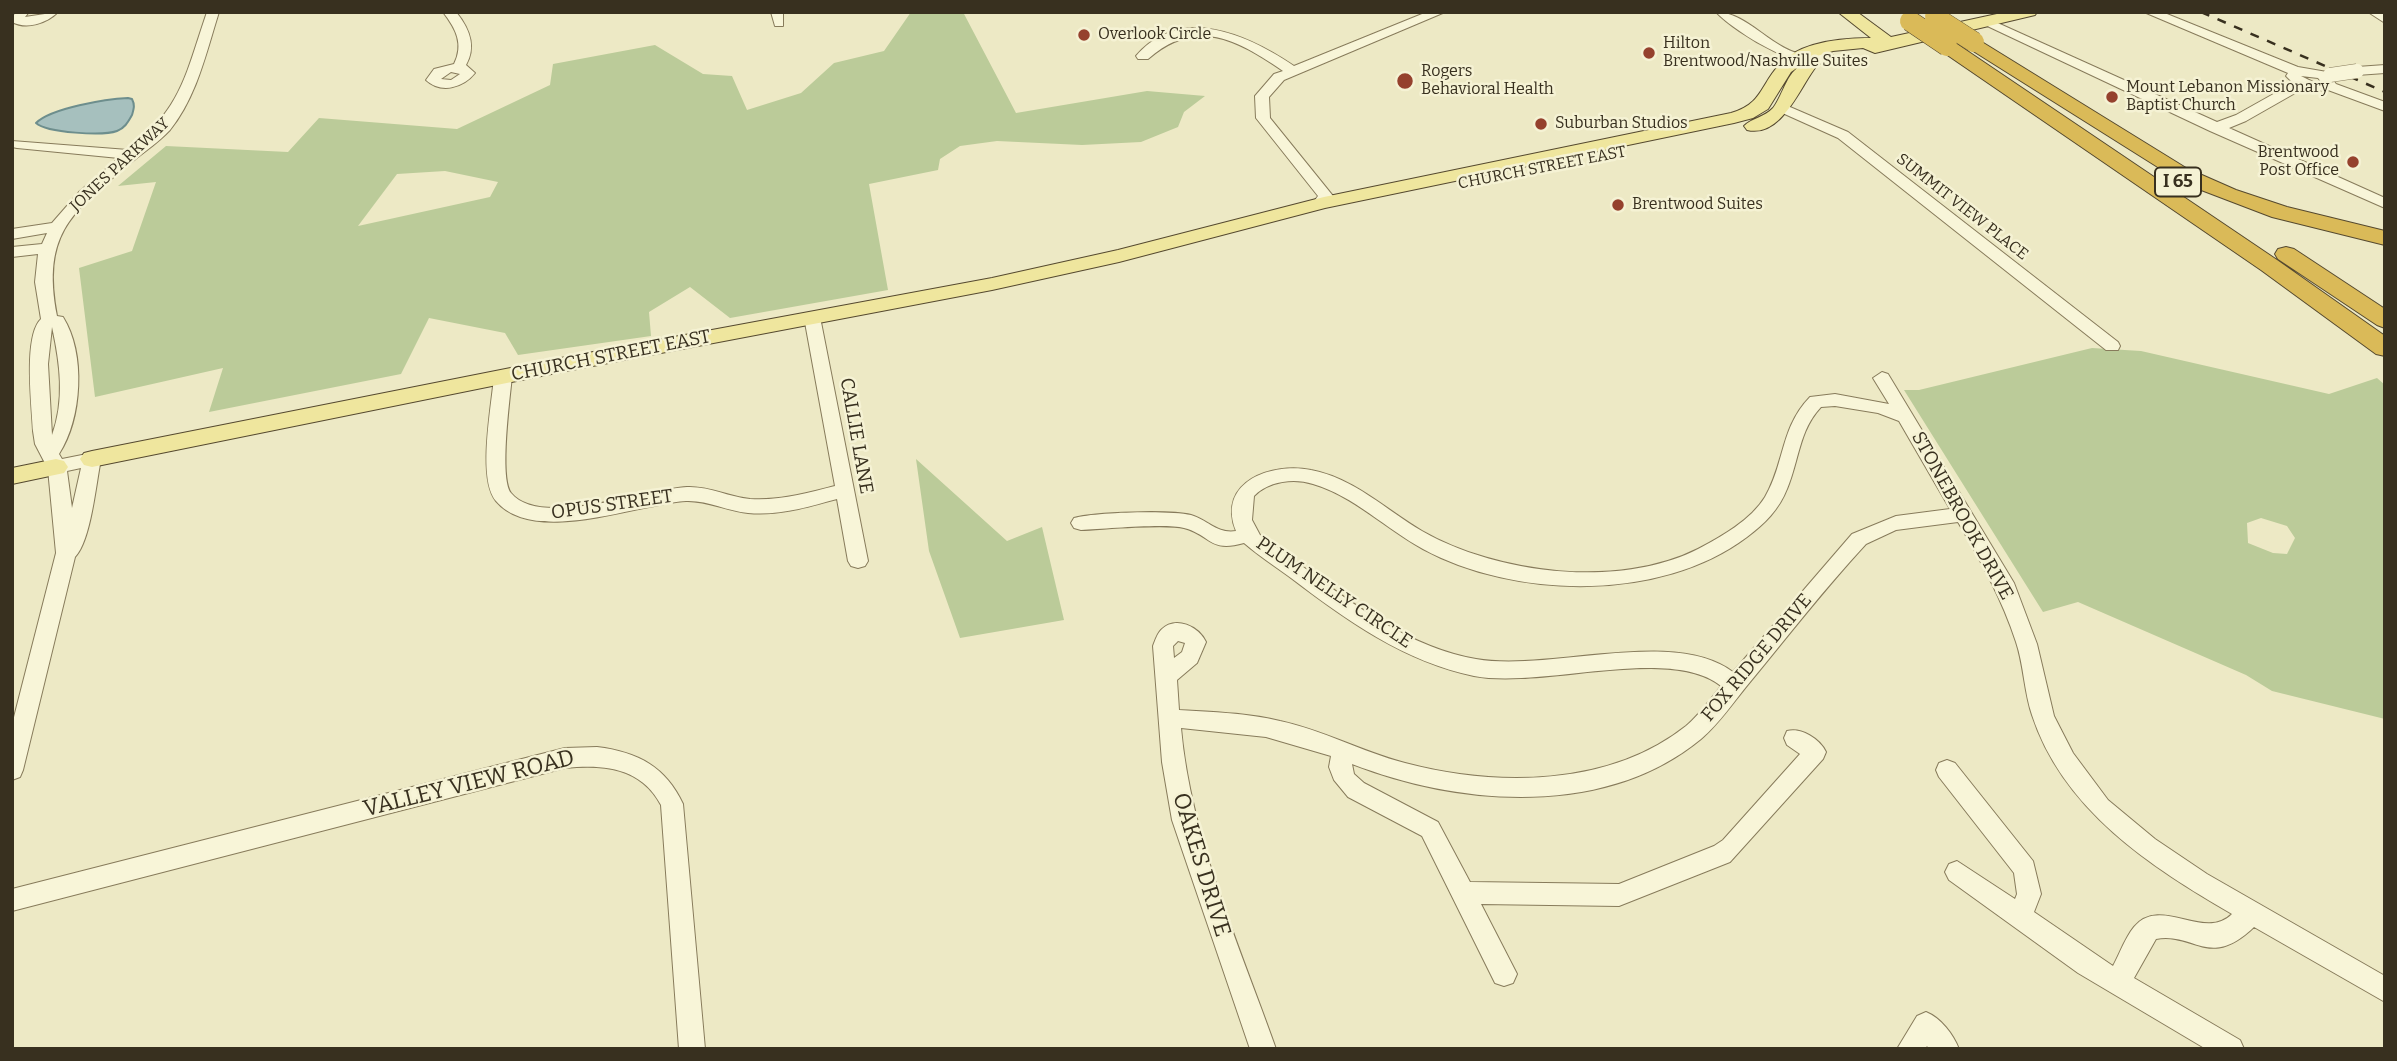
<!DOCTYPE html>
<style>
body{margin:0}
#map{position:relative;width:2397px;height:1061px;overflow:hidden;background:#ede9c5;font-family:Bitter,serif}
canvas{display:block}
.frame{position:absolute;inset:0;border:14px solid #38301f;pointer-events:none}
</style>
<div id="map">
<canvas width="2397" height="1061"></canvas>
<div class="frame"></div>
</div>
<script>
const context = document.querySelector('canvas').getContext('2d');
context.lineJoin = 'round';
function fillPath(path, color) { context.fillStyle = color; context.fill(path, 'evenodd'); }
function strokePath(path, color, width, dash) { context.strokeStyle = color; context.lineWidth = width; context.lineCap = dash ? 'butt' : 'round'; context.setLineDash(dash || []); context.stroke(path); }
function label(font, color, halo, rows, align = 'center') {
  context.font = font + ' Bitter,serif'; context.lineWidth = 5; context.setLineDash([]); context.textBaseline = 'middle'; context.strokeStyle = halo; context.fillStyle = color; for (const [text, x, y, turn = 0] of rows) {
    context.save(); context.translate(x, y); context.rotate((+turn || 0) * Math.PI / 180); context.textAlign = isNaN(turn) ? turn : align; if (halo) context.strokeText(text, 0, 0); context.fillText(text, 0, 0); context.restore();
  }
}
const green = new Path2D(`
 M911,12H963L1016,113L1147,91L1205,96L1184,112L1178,127L1141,142L1082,145L997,141L960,146L940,159L938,170L869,184L888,290L730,318L690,287L649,312L651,336L518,355L505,333L429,318L401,374L209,412L223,368L95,397L79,268L132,251L156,182L118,186L166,146L288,152L319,118L457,129L550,85L553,64L655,45L703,74L732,76L747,110L801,93L834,63L884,51ZM445,171L498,182L490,197L358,226L397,174Z
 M2092,348L2141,351L2329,394L2377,378L2385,385V719L2272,691L2246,675L2078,602L2043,612L1904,390H1919ZM2261,518L2287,526L2295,538L2287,554L2273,553L2248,543L2247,523Z
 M916,459L1007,541L1042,527L1064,620L960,638L929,551Z`);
const water = new Path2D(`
 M128,98L132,99C135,105 134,108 132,115C128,122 125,128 117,131C103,136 47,133 36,123C51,108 106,99 128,98Z`);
const minor = new Path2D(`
 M15,12H29L25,17L58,12C47,23 27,30 12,22Z
 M207,12H219C206,53 197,96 170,130C159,142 145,151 133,161C73,211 41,232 57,316L63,317C86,354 82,418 59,454L62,459L92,453L98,454L101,459C96,483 91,541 75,557L23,770L20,777L12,780V725L56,553L48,469L35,444L33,431C32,406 23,336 41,319L35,282L38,254L12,257V247L42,244L47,233L12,239V229L52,223L80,191L119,158L17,148L12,147V141L128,150C182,109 186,73 207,12ZM52,327C60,363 65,400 52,435L48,364ZM81,468L72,508L67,471Z
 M443,12H456C469,28 477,46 466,65L475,73C463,88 441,94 426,80L434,69L454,64C464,44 456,29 443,12ZM451,72L460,74L451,80L441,79Z
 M771,12H783V26H775Z
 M1427,12H1445L1284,80L1269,97L1270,118L1333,196L1329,206H1319L1315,200L1318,196L1256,118L1255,96L1274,74L1283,71C1236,39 1196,17 1148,59H1138L1136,56C1181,4 1248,35 1294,66Z
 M1716,12C1746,12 1769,46 1800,54C1812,57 1827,50 1838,58C1810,80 1736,33 1716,12Z
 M2144,12H2162L2298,67L2327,72L2336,84L2385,102V111L2328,90L2315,91L2304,88L2246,121L2229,128L2385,198V208L2210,131L1981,23L1987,19L1991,20L2217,122L2236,115L2293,83L2286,76L2288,73ZM2301,76L2318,78L2322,83L2313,82Z
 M2368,12H2383L2385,23Z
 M2385,65V73L2357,75L2350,71L2357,67Z
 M1783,104L1848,132L2118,342L2120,346L2118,350H2106L1838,138L1778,111L1776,108Z
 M812,312L820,317L868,561L865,566L858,568L851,566L848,561L837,499C808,507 778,516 748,513C727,511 707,500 686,501C637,504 534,546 496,501C477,478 492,405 494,376L503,370L512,376C510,397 499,478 511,493C540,529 646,489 687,487C709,486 729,497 750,499C779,501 807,493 835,486L804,317Z
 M1882,372L1888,374L2014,583L2037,644L2054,716L2073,753L2108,800L2155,839L2207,874L2385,976V1002L2254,927C2209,970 2195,932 2156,939L2134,978L2240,1040L2244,1049H2206L2078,973L1949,880L1945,872L1949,864L1957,861L2015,899L2017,894L2014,873L1939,777L1936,770L1939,763L1947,760L1955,763L2033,861L2041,894L2034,912L2113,966C2120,953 2125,938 2134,927C2161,895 2204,942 2232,914C2151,867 2063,810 2032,715C2024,692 2024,666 2016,642C2002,599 1981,561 1958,522L1896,530L1866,544C1825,588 1788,636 1750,682C1734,701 1720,723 1701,739C1605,818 1461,806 1352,764L1354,774L1364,783L1438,822L1470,882L1619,884L1714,846L1723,840L1800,754L1787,745L1784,738L1787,731C1801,727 1820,739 1826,752L1823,759L1730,862L1619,906L1481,904L1517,974L1513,983L1504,986L1495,983L1422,836L1348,797L1334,780L1329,767L1331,756L1266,737L1181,728C1191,839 1239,944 1276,1049H1250L1172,820L1162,762L1153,646C1155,641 1157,634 1161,630C1176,615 1199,627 1206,642L1197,663L1177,680L1179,710C1213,712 1247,713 1280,721C1323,730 1362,752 1405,763C1496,787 1609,787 1686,726C1699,715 1710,700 1721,686C1670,645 1542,689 1474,676C1405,662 1346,620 1291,578C1276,567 1259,556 1244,543C1209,553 1211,535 1184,528C1165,523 1105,529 1081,530L1074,528L1071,523L1074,518C1094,512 1171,510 1191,515C1208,520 1217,534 1236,531C1216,481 1273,462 1311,470C1354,478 1386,510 1422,531C1497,574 1619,589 1698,549C1721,537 1751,520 1765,497C1785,463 1780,428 1810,397L1835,394L1889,404L1873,378ZM1835,406L1878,413L1899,421L1950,509L1896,516L1852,534L1733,672C1673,627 1550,672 1476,659C1394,645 1325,581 1260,535L1252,520L1254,496C1269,481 1294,478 1313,484C1354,496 1386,529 1423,549C1515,599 1661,602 1747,537C1764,524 1779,510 1787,489C1799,461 1799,430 1821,407ZM1178,641L1185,643L1182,652L1174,658L1173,646Z
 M597,747C638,752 666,767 683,804L705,1049H679L661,805C641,767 603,764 565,768L12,911V889L565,748Z
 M1926,1012C1941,1018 1953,1034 1959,1049H1929L1927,1046L1925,1049H1897L1917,1016Z`);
const major = new Path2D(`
 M1838,12H1857L1891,37L2006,12H2037L2035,15L1875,53L1863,48L1833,51L1811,58L1791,72L1768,109L1753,118L1734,123L1325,208L1119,262L992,290L561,372L92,467L84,465L80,459L84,453L92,451L561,358L992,278L1118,250L1324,197L1731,113C1762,104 1760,86 1779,65C1799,42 1841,38 1871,38Z
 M1807,63L1815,68C1799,89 1781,138 1747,130L1744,126C1752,118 1765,117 1773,108C1784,94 1787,68 1807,63Z
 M56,459L64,461L68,467L64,473L12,484V468Z`);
const highway = new Path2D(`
 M1977,39L2186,168L2236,190L2287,207L2385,231V245L2272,217L2196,188L2172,176L1970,49L1968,45Z
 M1947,40L1954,42L2277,260L2385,336V356L2376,354L2261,270L1940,50L1938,46Z
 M2286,247L2294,249L2385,309V328L2377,325L2278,259L2275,254L2278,249Z`);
const rail = new Path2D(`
 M2201,12L2385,92`);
const minorBridge = new Path2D(`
 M2330,75L2357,71`);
const highwayBridge = new Path2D(`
 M1935,17L1974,42
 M1910,21L1947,46`);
const markers = [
 [1084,35,7,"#95412d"],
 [1649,53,7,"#95412d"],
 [1405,81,9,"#95412d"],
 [2112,97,7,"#95412d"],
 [1541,124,7,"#95412d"],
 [2353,162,7,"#95412d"],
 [1618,205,7,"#95412d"]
];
const farPoinames = [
 ["Overlook Circle",1098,35],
 ["Hilton",1663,44],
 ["Brentwood/Nashville Suites",1663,62],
 ["Rogers",1421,72],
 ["Behavioral Health",1421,90],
 ["Mount Lebanon Missionary",2126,88],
 ["Baptist Church",2126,106],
 ["Suburban Studios",1555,124],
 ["Brentwood",2339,153,"right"],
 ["Post Office",2339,171,"right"],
 ["Brentwood Suites",1632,205]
];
const farStreetnames = [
 ["JONES PARKWAY",120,165,-43],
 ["CHURCH STREET EAST",1542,168,-11],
 ["SUMMIT VIEW PLACE",1962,207,38]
];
const shields = [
 [2178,182,46]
];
const shieldNames = [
 ["I 65",2178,182]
];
const streetNames = [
 ["CHURCH STREET EAST",611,356,-11],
 ["CALLIE LANE",856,436,80],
 ["OPUS STREET",612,505,-8],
 ["STONEBROOK DRIVE",1962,516,61],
 ["PLUM NELLY CIRCLE",1334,593,34],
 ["FOX RIDGE DRIVE",1757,658,-50]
];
const nearStreetnames = [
 ["VALLEY VIEW ROAD",469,784,-14],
 ["OAKES DRIVE",1201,865,73]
];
fillPath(green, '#bbcb99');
fillPath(water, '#a6c0be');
strokePath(water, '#6d8e8d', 2);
strokePath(minor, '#877b5b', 2);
strokePath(major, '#55492f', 2);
strokePath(highway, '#55492f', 2);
fillPath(minor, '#f8f5d8');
fillPath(major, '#efe69e');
fillPath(highway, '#daba58');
strokePath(rail, '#38301f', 2.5, [9, 9]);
strokePath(minorBridge, '#877b5b', 15, []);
strokePath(highwayBridge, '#55492f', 21, []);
strokePath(minorBridge, '#f8f5d8', 14);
strokePath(highwayBridge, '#daba58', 20);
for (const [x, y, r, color] of markers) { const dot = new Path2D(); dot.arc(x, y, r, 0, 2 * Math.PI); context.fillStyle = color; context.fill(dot); strokePath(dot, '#f5f2d4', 2.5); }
label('16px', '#38301f', '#f5f2d4', farPoinames, 'left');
label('16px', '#38301f', '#f5f2d4', farStreetnames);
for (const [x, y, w] of shields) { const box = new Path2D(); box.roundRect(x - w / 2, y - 14.5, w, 29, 5); context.fillStyle = '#f5f2d4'; context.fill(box); strokePath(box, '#38301f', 2); }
label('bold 18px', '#38301f', null, shieldNames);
label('19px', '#38301f', '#f5f2d4', streetNames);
label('23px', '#38301f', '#f5f2d4', nearStreetnames);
</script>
